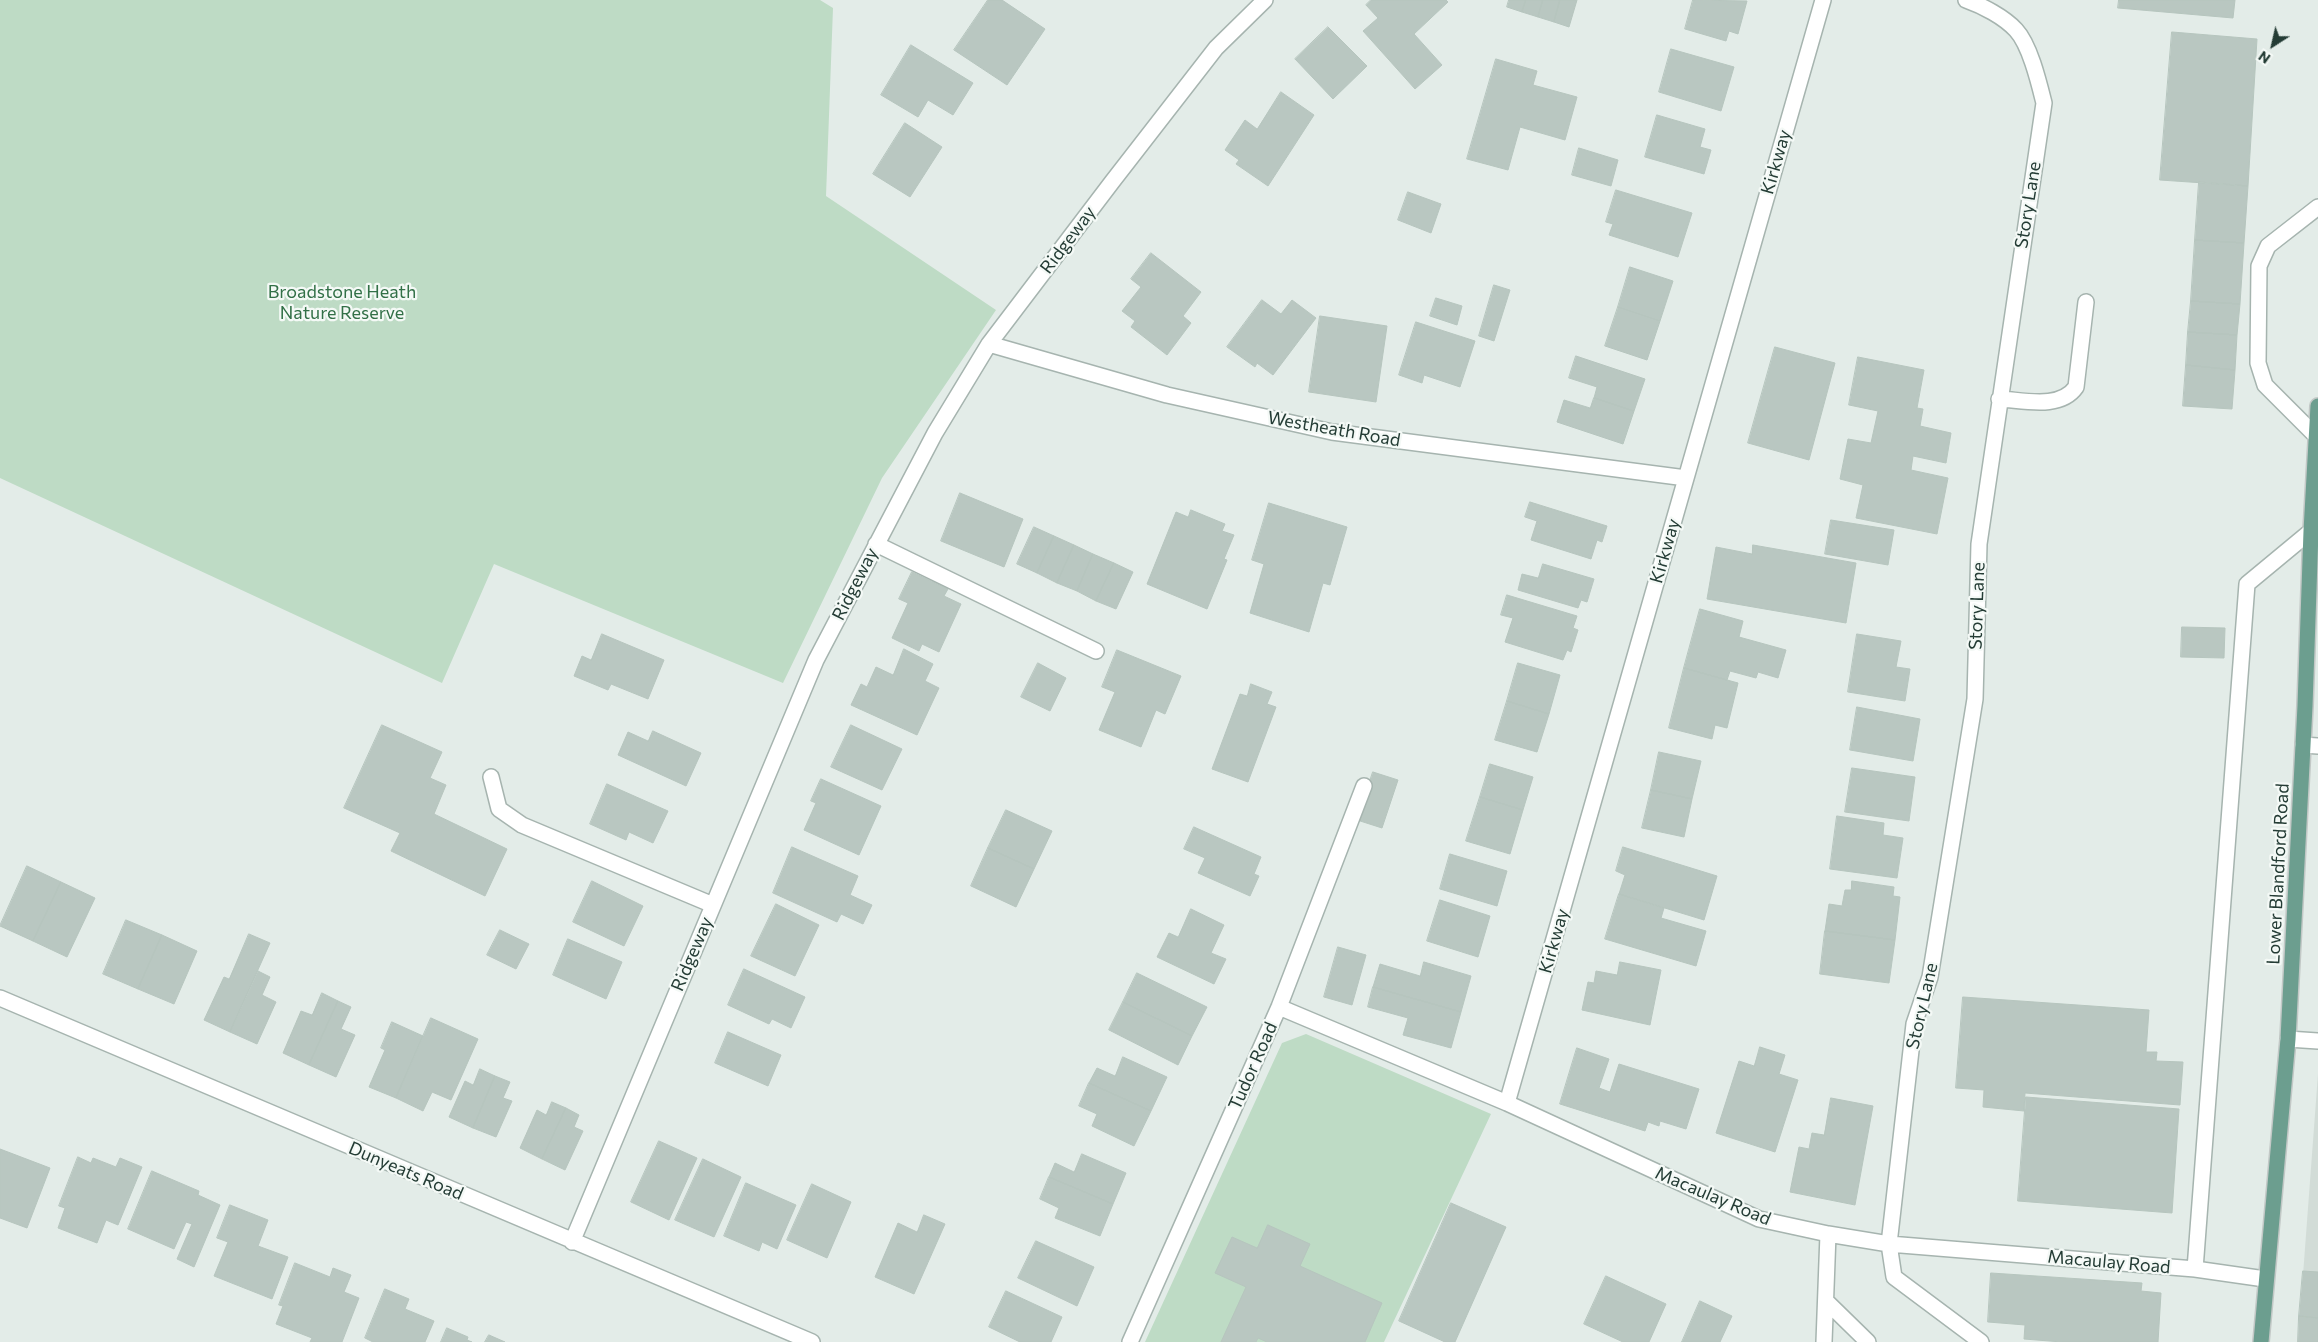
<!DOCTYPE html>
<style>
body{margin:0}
#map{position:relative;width:2318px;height:1342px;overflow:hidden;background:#e3ece8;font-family:Commissioner,sans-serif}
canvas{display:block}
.north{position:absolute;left:2248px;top:20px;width:50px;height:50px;-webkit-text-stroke:4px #f4f9f6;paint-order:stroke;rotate:215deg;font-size:14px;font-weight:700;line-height:20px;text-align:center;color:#243c35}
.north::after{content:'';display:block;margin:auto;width:18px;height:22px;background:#243c35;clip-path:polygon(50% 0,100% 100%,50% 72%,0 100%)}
</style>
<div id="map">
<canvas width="2318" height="1342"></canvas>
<div class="north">N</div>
</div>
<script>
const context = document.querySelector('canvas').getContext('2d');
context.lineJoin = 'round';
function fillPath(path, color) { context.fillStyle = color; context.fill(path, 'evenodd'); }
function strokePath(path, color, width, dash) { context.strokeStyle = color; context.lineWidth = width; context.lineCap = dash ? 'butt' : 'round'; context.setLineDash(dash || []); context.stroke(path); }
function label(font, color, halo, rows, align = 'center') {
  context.font = font + ' Commissioner,sans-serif'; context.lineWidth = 4.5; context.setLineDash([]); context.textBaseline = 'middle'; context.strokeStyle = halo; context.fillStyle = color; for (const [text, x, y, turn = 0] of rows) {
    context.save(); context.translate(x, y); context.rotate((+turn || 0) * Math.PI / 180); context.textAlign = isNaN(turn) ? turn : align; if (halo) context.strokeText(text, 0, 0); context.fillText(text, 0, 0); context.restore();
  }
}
const built = new Path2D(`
 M2318,1074V1342H2298Z`);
const green = new Path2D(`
 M0,0H820L833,8L826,196L996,310L882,478L783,683L494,564L442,683L0,478Z
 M1306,1034L1491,1114L1384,1342H1145L1282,1043Z`);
const building = new Path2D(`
 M988,0H1002L1045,29L1007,85L954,50Z
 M1371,0H1446L1448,2L1414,34L1442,65L1415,89L1363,31L1378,18L1366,5Z
 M1509,0H1526L1522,12L1507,7Z
 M1526,0H1543L1538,17L1522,12Z
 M1543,0H1560L1554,22L1538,17Z
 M1560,0H1577L1569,27L1554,22Z
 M1693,0L1747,1L1738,34L1729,31L1726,41L1685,29Z
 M2119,0H2235L2233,18L2118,8Z
 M1328,27L1367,66L1333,99L1295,59Z
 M2172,32L2257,39L2248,186L2160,180Z
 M911,45L973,83L953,115L928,100L918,117L881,95Z
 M1671,49L1734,67L1721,111L1659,92Z
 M1496,59L1537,71L1533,85L1577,97L1565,140L1520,127L1508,170L1467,159Z
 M1281,92L1314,115L1268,186L1236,164L1239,160L1225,150L1245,120L1257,129Z
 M1657,115L1705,129L1700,147L1711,150L1704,174L1645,157Z
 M905,123L942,147L910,197L873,174Z
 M1579,148L1618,160L1611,186L1572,175Z
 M2199,182L2248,186L2244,243L2195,240Z
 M1616,190L1692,213L1678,257L1609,235L1613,224L1606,222Z
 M1408,192L1441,204L1431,233L1398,220Z
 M2195,240L2244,243L2240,304L2191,301Z
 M1151,253L1201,292L1183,316L1191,323L1167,355L1131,327L1135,321L1122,311L1141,287L1131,279Z
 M1630,267L1673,281L1660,321L1618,307Z
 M1494,285L1510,290L1494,341L1479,336Z
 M1436,298L1462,306L1457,325L1430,316Z
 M1262,300L1281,314L1292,300L1316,318L1273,375L1257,363L1255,367L1227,347Z
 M2191,301L2240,304L2237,335L2188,332Z
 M1618,307L1660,321L1647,360L1605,346Z
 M1320,316L1387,326L1376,402L1309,392Z
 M1416,322L1475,341L1460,387L1424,375L1422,383L1399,375Z
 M2188,332L2237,335L2235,370L2186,365Z
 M1775,347L1835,363L1809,460L1748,443Z
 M1576,356L1645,379L1634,411L1594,398L1597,387L1569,378Z
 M1858,357L1924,370L1917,408L1923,409L1920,426L1951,433L1946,463L1913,456L1911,470L1948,478L1937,534L1856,518L1863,485L1840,479L1848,439L1871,443L1878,411L1849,405Z
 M2186,365L2235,370L2232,409L2183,406Z
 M1594,398L1634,411L1623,444L1557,422L1564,400L1590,408Z
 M960,493L1023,519L1004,567L941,541Z
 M1530,502L1607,526L1602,542L1597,540L1591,559L1531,540L1537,521L1525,517Z
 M1269,503L1347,527L1330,585L1323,583L1309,632L1250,613L1264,564L1252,560Z
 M1191,510L1225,524L1222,531L1234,535L1224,559L1227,560L1207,609L1147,584L1176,512L1188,517Z
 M1831,520L1894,530L1888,565L1825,554Z
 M1034,527L1054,536L1037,573L1017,564Z
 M1054,536L1074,545L1057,583L1037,573Z
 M1074,545L1093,554L1077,591L1057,583Z
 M1753,545L1856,563L1846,623L1707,599L1716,547L1752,554Z
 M1093,554L1114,563L1096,601L1077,591Z
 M1114,563L1133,572L1116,609L1096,601Z
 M1543,564L1594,579L1587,602L1581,600L1578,608L1518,590L1522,574L1538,578Z
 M912,572L948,589L944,596L961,604L939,652L922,644L919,651L892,638L908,603L899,599Z
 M1507,595L1577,616L1573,628L1578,630L1571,652L1567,650L1563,660L1505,642L1513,618L1501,615Z
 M1700,609L1743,621L1739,637L1786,650L1778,678L1758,672L1756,678L1730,671L1727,680L1684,668Z
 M2182,627L2225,628L2224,658L2181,657Z
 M602,634L664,660L648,699L611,684L608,690L574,676L582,656L591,660Z
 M1857,634L1901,641L1896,667L1910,669L1905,701L1848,692Z
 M904,649L933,664L925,681L939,688L917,735L851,705L861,684L867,687L876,667L893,675Z
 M1117,650L1181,676L1165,714L1156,710L1141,747L1099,730L1115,692L1102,687Z
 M1038,663L1066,678L1050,711L1021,697Z
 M1518,663L1560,675L1549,714L1507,701Z
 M1684,668L1738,683L1727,728L1715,725L1712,739L1669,728Z
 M1251,684L1272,692L1267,704L1276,707L1248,782L1212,769L1240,694L1247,696Z
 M1507,701L1549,714L1537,752L1495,740Z
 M1857,707L1920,719L1913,761L1850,750Z
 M382,725L442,752L430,778L446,785L434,814L507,849L485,896L391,851L400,833L344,808Z
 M851,725L902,749L882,790L831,767Z
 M653,731L701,753L686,786L618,755L628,732L648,741Z
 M1659,752L1701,761L1692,799L1651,790Z
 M1490,764L1533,777L1523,810L1480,797Z
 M1852,768L1915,777L1909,821L1845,812Z
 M1373,772L1398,780L1382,828L1357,820Z
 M821,779L881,806L859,855L804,830L816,803L811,801Z
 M607,784L668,811L653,843L629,832L626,840L590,824Z
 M1651,790L1692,799L1684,837L1642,828Z
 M1480,797L1523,810L1510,854L1466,841Z
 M1006,810L1052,831L1034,869L988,848Z
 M1837,816L1884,823L1883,835L1903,838L1897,878L1830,869Z
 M1194,827L1261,857L1254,874L1259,876L1250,896L1198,873L1205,858L1184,849Z
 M792,847L858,876L850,895L872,905L863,924L841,914L837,922L773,893Z
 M1623,847L1717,876L1704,920L1619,894L1625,875L1616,871Z
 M988,848L1034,869L1016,907L971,886Z
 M1450,854L1507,871L1497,906L1440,889Z
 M27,866L61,882L33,941L0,926Z
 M592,881L643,906L624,946L573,922Z
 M1852,881L1894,887L1893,896L1900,897L1895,940L1825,931L1829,904L1842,906L1845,890H1851Z
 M61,882L95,898L67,957L33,941Z
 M1619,894L1664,908L1661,918L1706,931L1696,966L1605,939Z
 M1440,900L1490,916L1478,957L1427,941Z
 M776,904L819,925L795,976L751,956Z
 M1191,909L1224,925L1211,953L1226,959L1214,984L1157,957L1169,933L1178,937Z
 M126,920L162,935L138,989L103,974Z
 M500,930L529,944L516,969L487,955Z
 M1825,931L1895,940L1889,983L1820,974Z
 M249,934L270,943L230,1032L204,1020L224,977L229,979Z
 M162,935L197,951L174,1004L138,989Z
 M568,939L622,962L606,999L553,975Z
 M1338,947L1366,955L1352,1005L1324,997Z
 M1424,962L1471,976L1461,1012L1373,987L1380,964L1420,976Z
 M1620,962L1661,970L1650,1025L1582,1010L1588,982L1594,983L1596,971L1617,975Z
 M744,969L805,997L791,1028L772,1019L769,1024L728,1005Z
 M258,971L270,977L262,995L276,1002L257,1044L230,1032Z
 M1137,973L1207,1007L1192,1036L1123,1002Z
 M1373,987L1461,1012L1451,1048L1403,1035L1408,1018L1368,1007Z
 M322,993L338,1001L309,1065L283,1053L301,1011L312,1015Z
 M1963,997L2149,1010L2146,1052H2157L2156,1061L2183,1062L2180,1105L2025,1093L2024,1111L1983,1107L1984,1090L1956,1088Z
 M338,1001L351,1007L341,1029L355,1035L336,1077L309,1065Z
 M1123,1002L1192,1036L1178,1065L1109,1030Z
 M431,1018L478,1039L451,1100L432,1092L423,1111L396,1098Z
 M392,1022L423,1036L396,1098L369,1087L385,1050L381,1048Z
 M728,1032L781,1055L768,1086L715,1063Z
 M1760,1047L1785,1055L1779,1074L1798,1080L1775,1152L1716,1133L1739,1061L1754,1066Z
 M1577,1048L1609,1059L1599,1088L1610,1092L1619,1064L1699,1089L1686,1129L1660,1121L1659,1126L1648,1122L1645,1131L1560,1104Z
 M1123,1057L1167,1077L1151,1111L1089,1083L1097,1068L1115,1076Z
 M480,1069L495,1076L473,1128L449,1117L465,1081L473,1085Z
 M495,1076L510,1082L503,1098L512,1101L496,1137L473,1128Z
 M1089,1083L1151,1111L1134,1146L1092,1126L1097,1114L1079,1106Z
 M2026,1097L2179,1109L2172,1213L2018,1201Z
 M1831,1098L1873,1106L1855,1205L1790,1192L1799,1147L1809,1149L1812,1133L1824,1135Z
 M552,1102L566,1108L542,1159L520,1148L537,1110L546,1115Z
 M566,1108L579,1115L574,1127L583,1131L565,1170L542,1159Z
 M659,1141L697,1158L669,1220L631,1202Z
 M0,1149L50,1168L27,1228L0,1218Z
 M1082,1154L1126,1173L1113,1204L1049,1177L1055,1163L1074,1172Z
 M78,1157L91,1163L93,1158L116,1167L120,1158L142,1167L118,1225L106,1220L97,1243L58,1228L65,1208L59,1206Z
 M703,1159L741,1177L714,1237L675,1220Z
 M152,1171L199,1191L198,1195L220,1205L194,1267L177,1259L192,1224L186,1222L174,1249L128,1229Z
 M1049,1177L1113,1204L1100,1236L1055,1218L1059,1208L1040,1199Z
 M746,1183L796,1205L777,1249L762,1242L759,1251L724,1236Z
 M812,1184L851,1202L827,1258L787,1240Z
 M1451,1203L1506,1227L1455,1342H1445L1399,1321Z
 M230,1205L268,1220L258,1246L288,1257L272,1299L214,1276L228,1242L217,1238Z
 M924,1215L945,1224L914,1294L875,1277L898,1223L917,1232Z
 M1268,1225L1310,1244L1300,1266L1382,1303L1365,1342H1267L1258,1338L1256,1342H1221L1246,1287L1215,1273L1232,1237L1257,1248Z
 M1036,1241L1094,1267L1077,1306L1018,1278Z
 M295,1263L330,1277L333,1268L351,1275L344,1292L359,1298L342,1342H310L312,1338L276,1324L283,1306L279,1305Z
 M2303,1271L2318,1272V1318L2299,1316Z
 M1991,1273L2142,1283L2141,1291L2161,1293L2158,1342H2062L2024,1339L2025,1325L1988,1322Z
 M1606,1276L1666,1304L1649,1342H1623L1584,1324Z
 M385,1289L409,1299L405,1309L434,1321L425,1342H373L365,1338Z
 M1006,1291L1062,1317L1051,1342H1020L989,1327Z
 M1700,1301L1732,1316L1720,1342H1682Z
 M2299,1316L2318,1318V1342H2298Z
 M447,1328L468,1337L467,1340L472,1342H441Z
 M489,1335L505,1342H485Z`);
const minor = new Path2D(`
 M1966,0C1983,6 2004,17 2016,30C2030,45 2039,83 2044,103L1979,544L1975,699L1930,977L1914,1024L1889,1244L1894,1277L1981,1342
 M989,344L1167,395L1332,432L1686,478
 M1999,399C2023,400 2060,410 2076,387L2086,302
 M2316,436L2265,385L2258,363L2259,266L2268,246L2318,207
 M876,544L1096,651
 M2303,745L2318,746
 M491,777L499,809L522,825L713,905
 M0,998L812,1342
 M1279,1007L1507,1103L1759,1219L1828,1234L1889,1244L2195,1269L2265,1279
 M2288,1039L2318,1041
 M1507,1103L1823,0
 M572,1242L816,660L935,433L989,344L1112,182L1216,48L1265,0
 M2195,1269L2247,584L2311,531
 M1826,1301L1868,1342
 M1130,1342L1279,1007L1364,786
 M1824,1342L1828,1234`);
const major = new Path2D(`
 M2261,1342L2288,1039L2305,706L2311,531L2318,406`);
const streetNames = [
 ["Kirkway",1776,162,-74],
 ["Story Lane",2028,205,-81],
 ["Ridgeway",1068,240,-53],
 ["Westheath Road",1334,429,10],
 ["Kirkway",1665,551,-74],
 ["Ridgeway",855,584,-63],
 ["Story Lane",1977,606,-88],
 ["Lower Blandford Road",2278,874,-87],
 ["Kirkway",1554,941,-74],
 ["Ridgeway",692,954,-67],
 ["Story Lane",1922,1006,-77],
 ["Tudor Road",1253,1066,-66],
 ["Dunyeats Road",406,1171,23],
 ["Macaulay Road",1713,1196,23],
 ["Macaulay Road",2109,1262,5]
];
const parkNames = [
 ["Broadstone Heath",342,292],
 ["Nature Reserve",342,313]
];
fillPath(built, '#d2dcd7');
fillPath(green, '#bedbc5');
fillPath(building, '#b9c7c1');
strokePath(building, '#b6c5be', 1);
strokePath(minor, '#a6b4af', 18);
strokePath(major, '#c2c8c6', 18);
strokePath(minor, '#fff', 15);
strokePath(major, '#6c9e8f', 15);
label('18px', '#243c35', '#f4f9f6', streetNames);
label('18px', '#327047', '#f4f9f6', parkNames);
</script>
